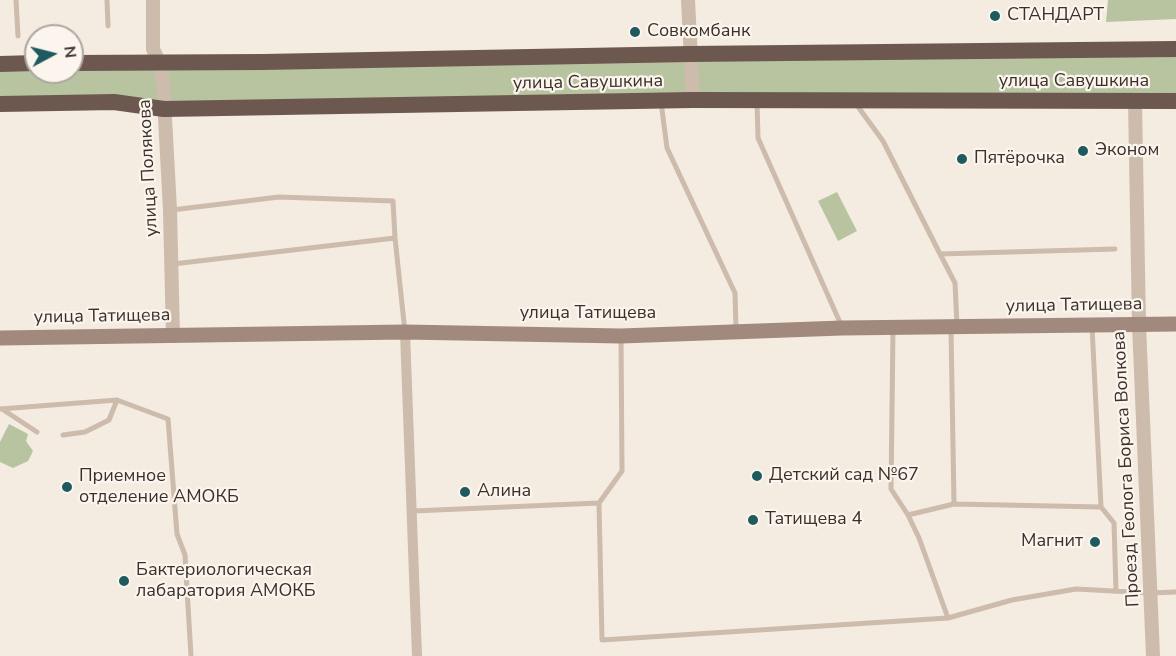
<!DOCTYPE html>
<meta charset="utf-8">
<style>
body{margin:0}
#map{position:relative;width:1176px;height:656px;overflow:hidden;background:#f4ebe1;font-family:"Nunito Sans",sans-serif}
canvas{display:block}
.north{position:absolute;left:24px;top:24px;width:60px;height:60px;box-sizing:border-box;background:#fbf5ee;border:2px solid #aea6a0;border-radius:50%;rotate:83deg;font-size:16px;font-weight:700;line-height:24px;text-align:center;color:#3b302b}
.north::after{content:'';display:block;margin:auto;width:21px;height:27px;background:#1f5a5e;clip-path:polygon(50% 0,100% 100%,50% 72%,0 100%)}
</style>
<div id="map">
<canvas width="1176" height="656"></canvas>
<div class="north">N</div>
</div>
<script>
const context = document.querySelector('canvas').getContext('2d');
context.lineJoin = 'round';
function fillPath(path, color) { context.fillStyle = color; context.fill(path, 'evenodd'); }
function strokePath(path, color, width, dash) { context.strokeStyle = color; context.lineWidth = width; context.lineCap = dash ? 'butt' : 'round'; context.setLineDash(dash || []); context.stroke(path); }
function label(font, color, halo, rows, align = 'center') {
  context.font = font + ' "Nunito Sans",sans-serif'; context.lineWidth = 4.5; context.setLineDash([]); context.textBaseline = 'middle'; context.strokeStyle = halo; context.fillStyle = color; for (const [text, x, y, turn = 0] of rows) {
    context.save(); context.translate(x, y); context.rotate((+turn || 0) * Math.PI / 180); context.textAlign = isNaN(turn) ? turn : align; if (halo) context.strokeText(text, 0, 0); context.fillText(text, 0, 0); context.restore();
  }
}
const green = new Path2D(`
 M1108,0H1176V19L1106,22Z
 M1176,49V100L0,104V64L36,63V72H72V63Z
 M837,192L857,231L838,241L818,201Z
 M9,424L28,434L26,441L33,451L28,461L13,468L0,462V442Z`);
const service = new Path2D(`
 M16,0L18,36
 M107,0L108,26
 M661,102L667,148L735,293L736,329
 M757,102L758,138L842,327
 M856,104L883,141L940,254
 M172,210L279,197L393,201L395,238L405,332
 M173,264L395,238
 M957,325L955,283L940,254L1115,249
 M1092,326L1101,507
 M951,329L954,504
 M621,337L622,471L599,503L602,640L948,618L919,538L908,515L891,489L893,329
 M0,409L117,400L168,419L177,534L185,555L191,656
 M2,409L37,432
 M63,435L85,432L109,420L117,400
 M413,511L599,503
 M908,515L954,504L1101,507L1114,523L1116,591
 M948,618L1012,600L1076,589L1150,593L1176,592`);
const minor = new Path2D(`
 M405,332L417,656`);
const tertiary = new Path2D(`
 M153,0V49L159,62L163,81L170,210L173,336
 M688,0L693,100
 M1135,101L1139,325L1153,656`);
const secondary = new Path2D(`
 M0,338L405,332L621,336L842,328L1176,324`);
const trunk = new Path2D(`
 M72,63L263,62L690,54L1176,49
 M0,64L36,63
 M0,104L114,102L164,109L693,100L1176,101`);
const markers = [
 [995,16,6,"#1f5a5e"],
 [635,32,6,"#1f5a5e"],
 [1083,151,6,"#1f5a5e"],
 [962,159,6,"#1f5a5e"],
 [757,476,6,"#1f5a5e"],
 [67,487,6,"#1f5a5e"],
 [465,492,6,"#1f5a5e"],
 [753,520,6,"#1f5a5e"],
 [1095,542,6,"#1f5a5e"],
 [124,581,6,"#1f5a5e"]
];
const poiNames = [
 ["СТАНДАРТ",1007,16],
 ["Совкомбанк",647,32],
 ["Эконом",1095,151],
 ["Пятёрочка",974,159],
 ["Детский сад №67",769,476],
 ["Приемное",79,477],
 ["отделение АМОКБ",79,498],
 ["Алина",477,492],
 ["Татищева 4",765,520],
 ["Магнит",1083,542,"right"],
 ["Бактериологическая",136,571],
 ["лабаратория АМОКБ",136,592]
];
const streetNames = [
 ["улица Савушкина",1074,82],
 ["улица Савушкина",588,83,-1],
 ["улица Полякова",149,168,-93],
 ["улица Татищева",1074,306,-1],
 ["улица Татищева",588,314],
 ["улица Татищева",102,317,-1],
 ["Проезд Геолога Бориса Волкова",1127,469,-93]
];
fillPath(green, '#b8c4a0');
strokePath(service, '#cdbbac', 5);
strokePath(minor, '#cdbbac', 10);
strokePath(tertiary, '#cdbbac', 14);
strokePath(secondary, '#a18a7d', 15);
strokePath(trunk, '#6c584f', 16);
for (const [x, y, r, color] of markers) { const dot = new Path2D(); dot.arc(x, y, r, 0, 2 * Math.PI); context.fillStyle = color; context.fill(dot); strokePath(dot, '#fbf5ee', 2); }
label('18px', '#3b302b', '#fbf5ee', poiNames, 'left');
label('18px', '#3b302b', '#fbf5ee', streetNames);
</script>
